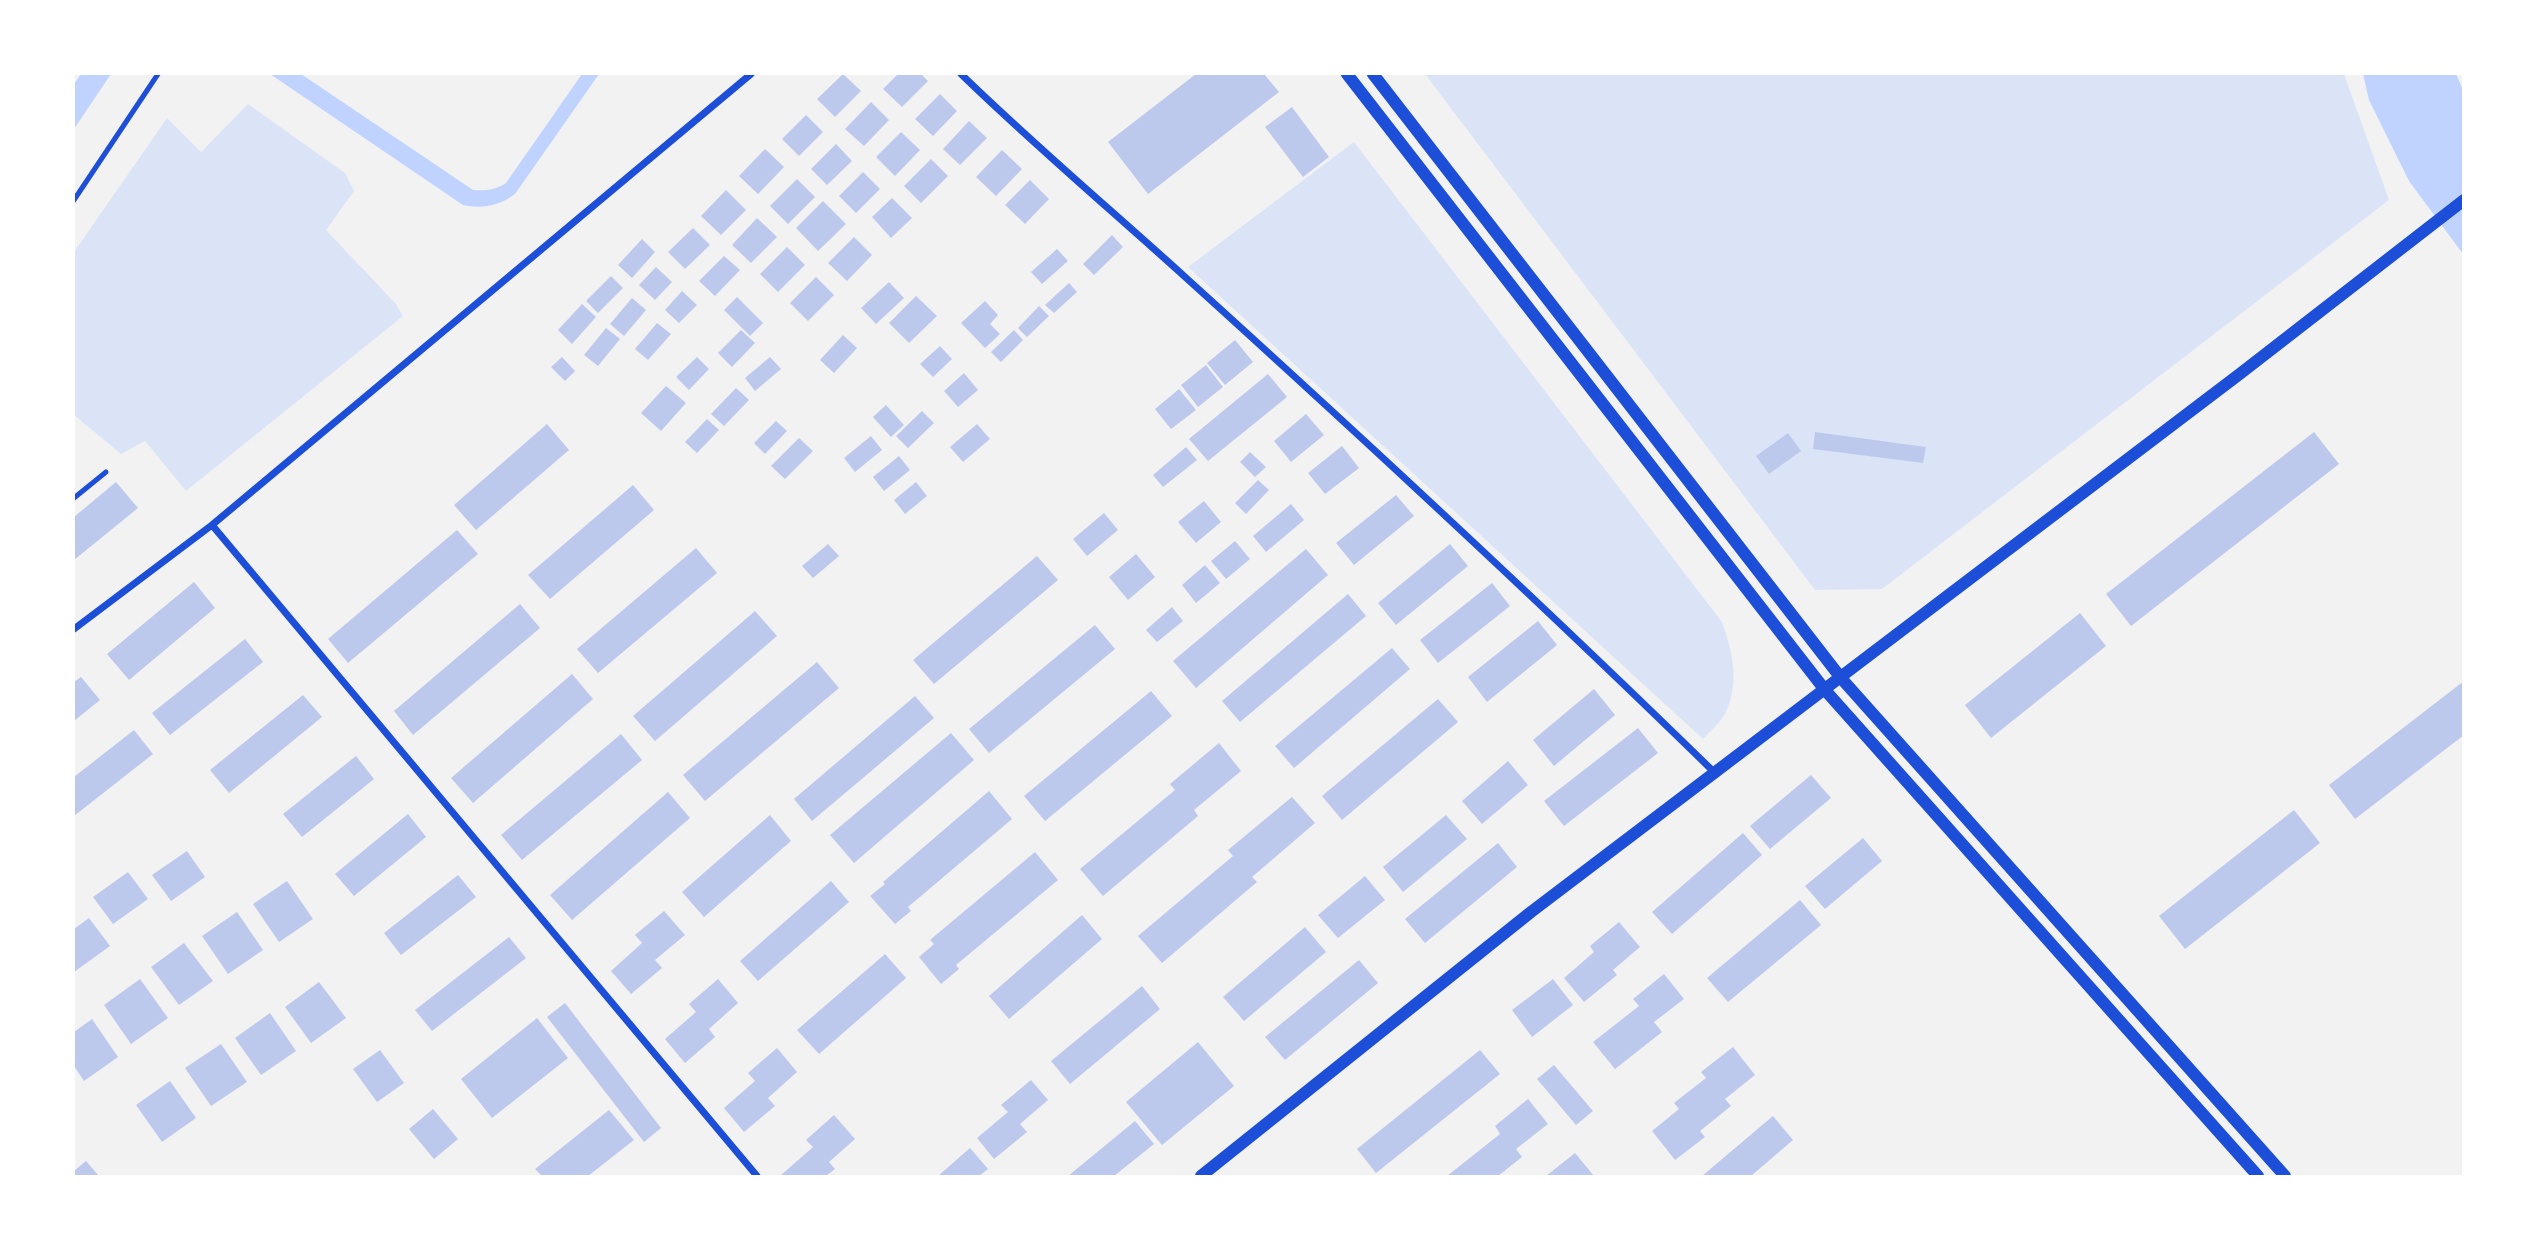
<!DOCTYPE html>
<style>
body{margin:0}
#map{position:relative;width:2537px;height:1250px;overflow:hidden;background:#f2f2f2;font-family:"Fira Sans",sans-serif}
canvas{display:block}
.frame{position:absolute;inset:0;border:75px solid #fff;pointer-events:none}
</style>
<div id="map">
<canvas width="2537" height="1250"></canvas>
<div class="frame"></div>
</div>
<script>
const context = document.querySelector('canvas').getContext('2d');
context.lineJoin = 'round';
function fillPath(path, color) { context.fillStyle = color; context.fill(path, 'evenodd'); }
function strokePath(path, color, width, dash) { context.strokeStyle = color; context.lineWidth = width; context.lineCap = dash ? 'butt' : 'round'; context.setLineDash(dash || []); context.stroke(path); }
const green = new Path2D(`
 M1425,74H2344L2389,200L1882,589L1815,590Z
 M248,104L345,173L354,191L326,230L396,304L403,316L186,491L145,441L121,454L74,415V252L167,118L201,152Z
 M1354,142L1722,622C1733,653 1740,683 1725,714C1720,723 1710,731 1703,739L1188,267Z`);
const water = new Path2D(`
 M81,74H111L74,129V84Z
 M270,74H301L473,190C486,191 495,190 506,183L582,74H599L515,194C499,206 482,209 463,205Z
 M2363,74H2456L2464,92L2463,254L2409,181L2369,100Z`);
const building = new Path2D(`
 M843,74L861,91L835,117L817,99Z
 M898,74H921L928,81L902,107L883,89Z
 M1196,74H1264L1279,92L1148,194L1108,142Z
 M940,94L957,111L933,136L915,119Z
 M871,102L889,120L864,146L845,129Z
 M1292,107L1329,157L1303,177L1265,127Z
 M806,115L823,132L799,156L782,139Z
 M969,121L987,138L960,165L943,149Z
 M901,132L920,150L895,176L876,157Z
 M836,144L852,161L827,185L811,169Z
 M765,149L784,167L758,194L739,176Z
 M1002,150L1022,169L996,196L976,177Z
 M931,159L948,176L921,203L904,186Z
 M863,172L880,189L856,213L839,196Z
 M797,179L815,197L788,224L770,206Z
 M1030,180L1049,199L1025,224L1005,205Z
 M726,190L746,210L721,235L701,216Z
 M892,198L912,218L891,238L872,217Z
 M823,201L846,224L818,251L796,228Z
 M757,218L777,237L751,263L732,245Z
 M693,228L710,245L685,269L668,252Z
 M1112,235L1123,247L1094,275L1083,264Z
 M854,237L872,255L847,281L828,263Z
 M642,239L655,252L632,278L618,265Z
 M787,247L805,265L778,292L760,274Z
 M1057,249L1068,261L1042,284L1031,272Z
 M724,256L740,270L715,296L699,281Z
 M656,267L672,282L655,300L639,285Z
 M611,276L623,288L598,313L586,301Z
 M816,277L834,295L808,321L790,303Z
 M889,282L904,298L876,324L861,308Z
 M1069,283L1077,292L1054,313L1045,305Z
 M682,291L697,305L679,323L665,310Z
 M916,296L937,316L909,343L889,323Z
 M737,297L763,323L750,336L724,310Z
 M632,298L646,310L624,336L610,324Z
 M985,301L998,315L990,324L1000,334L985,348L961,323Z
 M582,304L596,317L572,344L558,330Z
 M1039,306L1049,316L1027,337L1018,328Z
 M657,323L671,334L648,360L635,349Z
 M606,328L620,339L598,366L584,355Z
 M741,330L755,343L732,367L718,353Z
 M1014,330L1023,340L1001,362L991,352Z
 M843,335L857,348L834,373L820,360Z
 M1235,340L1253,362L1225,385L1207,363Z
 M940,346L952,359L933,377L920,364Z
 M562,357L575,371L565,381L551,367Z
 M697,357L709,369L689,390L676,377Z
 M770,357L781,369L755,391L745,378Z
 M1206,365L1223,387L1198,407L1181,385Z
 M964,373L978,390L958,407L944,391Z
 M1268,374L1287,397L1208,461L1189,439Z
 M666,386L686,403L661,431L641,413Z
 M736,388L749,400L724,426L711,414Z
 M1179,389L1196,410L1171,429L1155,409Z
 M886,405L904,425L891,437L873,417Z
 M922,411L934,423L908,448L896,436Z
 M1306,414L1324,435L1291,462L1274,441Z
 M707,419L719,430L697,453L685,442Z
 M776,421L787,431L765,454L754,443Z
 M547,424L569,450L476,530L454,505Z
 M977,424L990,439L963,462L950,447Z
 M1815,432L1926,447L1923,463L1813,449Z
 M2314,432L2339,464L2131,626L2106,594Z
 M1788,433L1801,451L1769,474L1756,456Z
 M871,436L882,450L855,472L844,458Z
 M799,438L813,451L785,479L771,466Z
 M1342,446L1359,468L1325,494L1308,473Z
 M1186,447L1197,460L1163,487L1153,475Z
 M1250,452L1266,467L1255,477L1240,462Z
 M899,456L910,470L884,491L873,477Z
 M1258,480L1269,490L1246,514L1235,503Z
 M116,482L138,508L74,560V517Z
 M916,482L927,496L905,514L894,500Z
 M633,485L654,510L550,599L528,575Z
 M1396,495L1414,516L1354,565L1336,543Z
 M1204,501L1221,522L1196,543L1178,522Z
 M1291,504L1304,520L1266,552L1253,536Z
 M1104,513L1118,530L1087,556L1073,539Z
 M457,530L478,554L348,663L328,639Z
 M1235,541L1250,559L1226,579L1211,561Z
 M828,544L839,556L813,578L802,566Z
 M1450,544L1468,566L1396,625L1378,603Z
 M696,548L717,573L598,673L577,649Z
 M1306,549L1328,575L1196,688L1173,661Z
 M1136,554L1155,577L1128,600L1109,577Z
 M1037,556L1058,580L934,684L913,660Z
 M1205,565L1220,583L1196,603L1182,585Z
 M194,582L215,608L129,680L107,654Z
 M1492,583L1510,606L1438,663L1420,640Z
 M1348,594L1366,616L1240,722L1222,701Z
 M520,604L540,628L413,735L394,711Z
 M1172,607L1183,621L1157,642L1146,630Z
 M755,611L777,636L655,741L633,716Z
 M2080,613L2106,646L1991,738L1965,705Z
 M1538,621L1557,645L1487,702L1468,677Z
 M1095,625L1115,649L989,753L969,729Z
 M245,639L263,662L170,735L152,713Z
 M1392,648L1410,669L1294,768L1275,746Z
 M817,662L839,688L705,801L683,775Z
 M572,674L593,699L473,803L451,778Z
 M81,677L100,700L74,721V682Z
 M2464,681V735L2355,819L2329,785Z
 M1594,689L1615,715L1554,766L1533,740Z
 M1151,691L1172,716L1045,821L1024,796Z
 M303,695L322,717L229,793L210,770Z
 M915,696L934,718L812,821L794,799Z
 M1438,699L1458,722L1342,820L1322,796Z
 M1638,728L1658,753L1564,826L1544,801Z
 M134,730L153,754L74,816V777Z
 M951,733L974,760L854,863L830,835Z
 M621,734L642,760L522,860L501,835Z
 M1219,743L1241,771L1194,810L1198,816L1103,896L1080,869L1175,790L1170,784Z
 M356,756L374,779L302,837L283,814Z
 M1508,761L1528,785L1482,824L1462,801Z
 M1811,775L1831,798L1770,849L1750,826Z
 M989,791L1012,819L908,907L911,911L895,924L870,896L885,884L883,882Z
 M668,792L690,818L572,920L550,895Z
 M1292,797L1315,823L1252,877L1257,882L1162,963L1138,936L1233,856L1228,850Z
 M2294,810L2320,843L2185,949L2159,916Z
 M408,814L426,837L354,896L335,874Z
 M770,815L791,841L704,917L682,892Z
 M1446,815L1467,839L1403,892L1383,867Z
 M1743,833L1762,855L1672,934L1652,912Z
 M1863,838L1882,861L1825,909L1805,886Z
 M1498,843L1517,867L1425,943L1405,919Z
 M187,851L205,877L171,901L152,875Z
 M1035,852L1058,880L956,965L959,969L941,984L919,957L934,944L930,940Z
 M128,872L148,899L113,924L93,897Z
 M458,875L476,897L401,955L384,933Z
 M1365,876L1385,900L1338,938L1318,915Z
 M287,881L313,919L279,942L253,904Z
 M831,881L849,902L758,981L740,961Z
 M1800,900L1821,925L1728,1002L1707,978Z
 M664,911L685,935L655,960L662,968L631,994L611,971L642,943L635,935Z
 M237,912L263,950L228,974L202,936Z
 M1082,915L1102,939L1009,1019L989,996Z
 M89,918L110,946L74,972V929Z
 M1619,922L1640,947L1613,970L1617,975L1584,1002L1564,978L1594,952L1590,946Z
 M1305,927L1326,952L1244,1021L1223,997Z
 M509,937L526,958L432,1031L415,1010Z
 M184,943L213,981L179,1005L151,967Z
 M885,954L906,978L819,1054L797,1030Z
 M1359,960L1378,983L1285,1060L1265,1037Z
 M1664,974L1684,999L1654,1022L1662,1032L1615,1069L1593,1042L1639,1006L1633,999Z
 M140,979L168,1018L131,1044L104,1005Z
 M718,979L738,1003L709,1029L715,1037L685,1063L665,1039L696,1012L689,1004Z
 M1553,979L1573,1005L1532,1037L1512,1010Z
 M319,982L346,1018L311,1043L285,1007Z
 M1142,986L1160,1009L1070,1084L1051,1061Z
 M565,1003L661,1128L644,1142L547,1017Z
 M270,1013L296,1051L261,1075L235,1038Z
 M537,1018L568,1058L492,1118L461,1079Z
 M92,1019L118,1057L84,1081L74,1066V1032Z
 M1198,1042L1234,1086L1162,1145L1126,1102Z
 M221,1044L247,1082L211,1106L185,1068Z
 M1733,1047L1755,1075L1725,1099L1731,1106L1700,1131L1705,1137L1675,1160L1652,1131L1679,1109L1674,1103L1706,1078L1701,1072Z
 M777,1048L797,1072L768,1098L775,1106L744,1132L724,1108L755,1081L748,1073Z
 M380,1050L404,1083L377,1102L353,1069Z
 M1480,1050L1500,1074L1376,1173L1357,1149Z
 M1554,1065L1593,1111L1576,1125L1537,1079Z
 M1031,1080L1048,1100L1020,1124L1027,1132L994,1159L977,1138L1008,1112L1001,1105Z
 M170,1081L196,1118L162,1142L136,1105Z
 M1528,1099L1548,1124L1516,1149L1522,1157L1498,1176H1447L1500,1134L1495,1126Z
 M433,1109L458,1139L434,1159L409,1129Z
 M609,1110L634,1140L588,1176H542L535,1169Z
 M834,1115L855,1139L829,1162L835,1169L826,1176H780L813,1147L806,1140Z
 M1773,1116L1793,1140L1751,1176H1702Z
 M1135,1121L1154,1144L1114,1176H1068Z
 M970,1148L988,1169L979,1176H938Z
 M1575,1153L1594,1176H1546Z
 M86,1161L99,1176H74V1171Z`);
const service = new Path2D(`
 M74,200L158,74
 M74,498L106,472`);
const minor = new Path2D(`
 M961,74C1033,144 1110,209 1184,276C1363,438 1541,603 1713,771
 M212,525L757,1176
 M74,629L212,525L751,74`);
const tertiary = new Path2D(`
 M1347,74L1825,690L2258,1176
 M1373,74L1841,678L2285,1176
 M1201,1176L1531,912L2241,373L2464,200`);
fillPath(green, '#dbe4f7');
fillPath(water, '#bfd3fe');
fillPath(building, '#bdc9ec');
strokePath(service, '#1d4ed8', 5);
strokePath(minor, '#1d4ed8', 7);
strokePath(tertiary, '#1d4ed8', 12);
</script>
